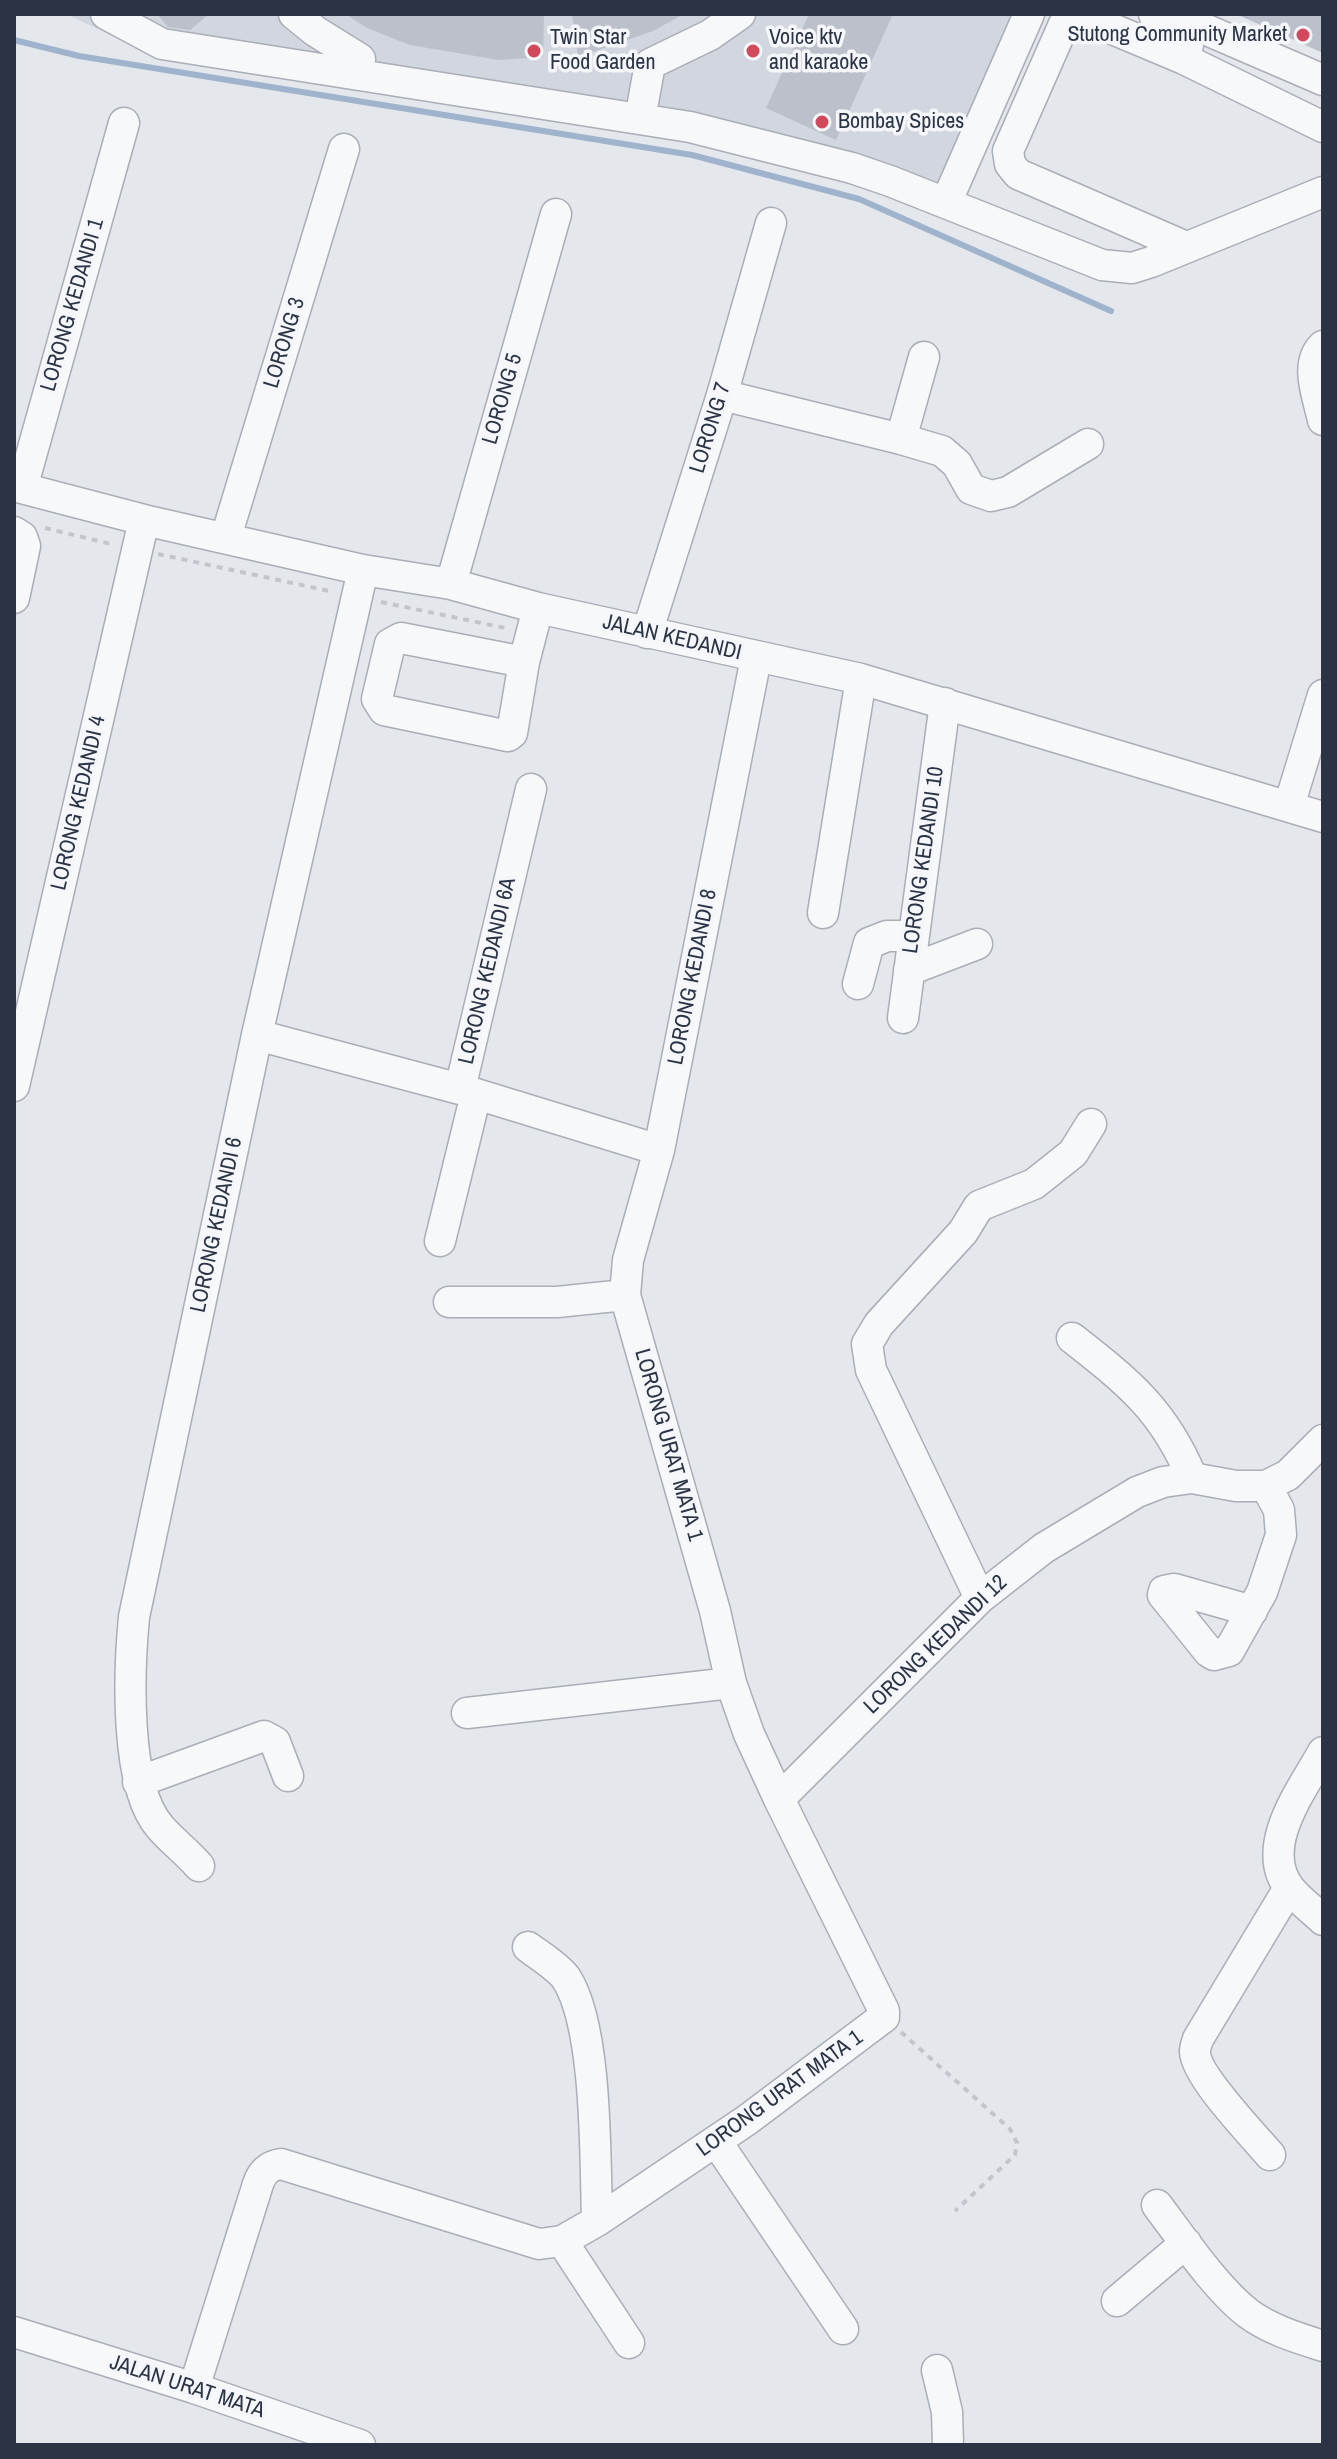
<!DOCTYPE html>
<style>
body{margin:0}
#map{position:relative;width:1337px;height:2459px;overflow:hidden;background:#e4e7ec;font-family:"Archivo Narrow",sans-serif}
canvas{display:block}
.frame{position:absolute;inset:0;border:16px solid #2b3445;pointer-events:none}
</style>
<div id="map">
<canvas width="1337" height="2459"></canvas>
<div class="frame"></div>
</div>
<script>
const context = document.querySelector('canvas').getContext('2d');
context.lineJoin = 'round';
function fillPath(path, color) { context.fillStyle = color; context.fill(path, 'evenodd'); }
function strokePath(path, color, width, dash) { context.strokeStyle = color; context.lineWidth = width; context.lineCap = dash ? 'butt' : 'round'; context.setLineDash(dash || []); context.stroke(path); }
function label(font, color, halo, rows, align = 'center') {
  context.font = font + ' "Archivo Narrow",sans-serif'; context.lineWidth = 7; context.setLineDash([]); context.textBaseline = 'middle'; context.strokeStyle = halo; context.fillStyle = color; for (const [text, x, y, turn = 0] of rows) {
    context.save(); context.translate(x, y); context.rotate((+turn || 0) * Math.PI / 180); context.textAlign = isNaN(turn) ? turn : align; if (halo) context.strokeText(text, 0, 0); context.fillText(text, 0, 0); context.restore();
  }
}
const built = new Path2D(`
 M66,14H1021L935,215L838,176L685,135L166,61Z`);
const stream = new Path2D(`
 M14,40L79,56L692,155L859,199L1111,311`);
const building = new Path2D(`
 M157,14H209L190,30L168,27Z
 M345,14H544L543,57L499,60L410,45L367,28Z
 M572,14H684L653,31L578,57Z
 M809,14H893L836,140L766,108Z
 M1236,14H1323V53Z`);
const path = new Path2D(`
 M45,528L115,545
 M158,554L334,592
 M381,602L510,629
 M901,2032L1010,2129L1017,2143L1015,2155L955,2211`);
const minor = new Path2D(`
 M106,14L162,44L690,127L852,168L890,181L1102,265L1132,268L1151,262L1323,192
 M294,14L315,31L360,59L357,74
 M1154,14L1186,31L1188,45L1185,56
 M1193,14L1200,27L1323,80
 M640,119L650,64L710,35L740,14
 M946,203L1029,14
 M1186,247L1018,174L1010,164L1008,151L1064,24L1073,17H1084L1184,59L1323,127
 M1323,346C1304,364 1318,397 1323,420
 M722,395L901,439L942,451L957,464L971,489L991,496L1008,492L1088,444
 M901,439L924,357
 M14,486L144,520L363,570L451,584L538,608L861,679L1323,817
 M22,488L124,123
 M14,532L22,537L25,546L14,598
 M226,537L344,149
 M451,584L556,214
 M647,633L722,395L771,223
 M524,662L401,638L390,644L377,699L384,710L508,736L512,733L524,662L538,608
 M1289,806L1323,695
 M823,913L861,679
 M909,970L977,944
 M858,984L869,943L887,936H913
 M903,1018L945,703
 M257,1035L460,1089L531,789
 M14,1086L144,520
 M460,1089L659,1150
 M440,1241L476,1094
 M449,1302H557L625,1295
 M1072,1338C1128,1382 1164,1410 1192,1478
 M980,1598L871,1370L867,1344L879,1324L963,1232L979,1206L1034,1184L1073,1153L1091,1124
 M1252,1611L1174,1589L1164,1591L1163,1595L1209,1652L1214,1655L1229,1651L1262,1592L1281,1535L1279,1510L1266,1486
 M467,1713L731,1683
 M1323,1752C1303,1789 1256,1848 1291,1890C1300,1901 1313,1910 1323,1920
 M138,1782L264,1736L275,1742L288,1776
 M779,1799L980,1598L1044,1548L1137,1492L1163,1482L1192,1478L1236,1486H1266L1288,1475L1323,1440
 M199,1866C187,1852 172,1841 160,1827C124,1786 129,1669 134,1617L257,1035L363,570
 M528,1947C540,1956 557,1966 566,1978C598,2027 595,2161 597,2221
 M716,2141L843,2329
 M1270,2155C1254,2136 1194,2074 1195,2051C1195,2047 1197,2043 1198,2039L1289,1888
 M1157,2205C1181,2237 1217,2290 1249,2314C1271,2330 1298,2338 1323,2346
 M562,2241L629,2343
 M1117,2301L1186,2243
 M14,2332L194,2388L360,2445
 M937,2370L947,2412L948,2445
 M194,2388L258,2184C262,2172 268,2166 281,2164L539,2244L562,2241L597,2221L747,2120L884,2017V2011L779,1799L749,1734L731,1683L715,1611L625,1295L628,1260L659,1150L756,658`);
const markers = [
 [1303,35,8,"#d1495b"],
 [534,51,8,"#d1495b"],
 [753,51,8,"#d1495b"],
 [822,122,8,"#d1495b"]
];
const poiNames = [
 ["Stutong Community Market",1287,35,"right"],
 ["Twin Star",550,38],
 ["Food Garden",550,63],
 ["Voice ktv",769,38],
 ["and karaoke",769,63],
 ["Bombay Spices",838,122]
];
const streetNames = [
 ["LORONG KEDANDI 1",73,305,-74],
 ["LORONG 3",285,343,-73],
 ["LORONG 5",503,399,-74],
 ["LORONG 7",711,428,-73],
 ["JALAN KEDANDI",672,638,13],
 ["LORONG KEDANDI 4",79,803,-77],
 ["LORONG KEDANDI 10",924,860,-82],
 ["LORONG KEDANDI 6A",488,971,-77],
 ["LORONG KEDANDI 8",693,977,-79],
 ["LORONG KEDANDI 6",217,1225,-78],
 ["LORONG URAT MATA 1",668,1445,74],
 ["LORONG KEDANDI 12",936,1645,-44],
 ["LORONG URAT MATA 1",780,2094,-36],
 ["JALAN URAT MATA",187,2387,18]
];
fillPath(built, '#d2d6de');
strokePath(stream, '#9fb4cc', 6);
fillPath(building, '#bbc0ca');
strokePath(minor, '#a9aeb7', 33);
strokePath(path, '#c2c5cb', 4, [6, 6]);
strokePath(minor, '#f7f8fa', 30);
for (const [x, y, r, color] of markers) { const dot = new Path2D(); dot.arc(x, y, r, 0, 2 * Math.PI); context.fillStyle = color; context.fill(dot); strokePath(dot, '#f4f6f9', 3); }
label('22px', '#2b3445', '#f4f6f9', poiNames, 'left');
label('22px', '#2b3445', '#f4f6f9', streetNames);
</script>
